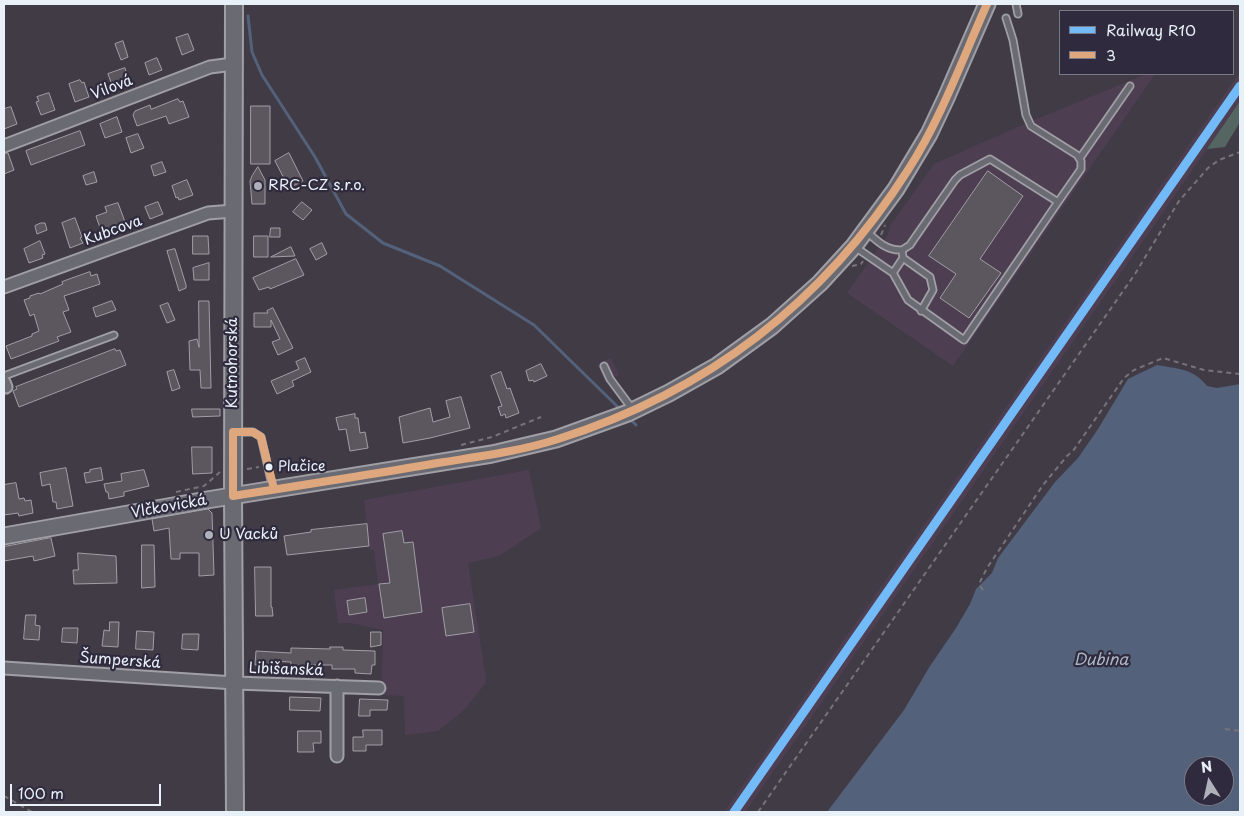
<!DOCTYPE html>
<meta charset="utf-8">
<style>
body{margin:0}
#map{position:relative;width:1244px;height:816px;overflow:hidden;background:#413b46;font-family:"Playpen Sans",sans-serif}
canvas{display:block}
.frame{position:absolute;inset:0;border:5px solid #e8f1f8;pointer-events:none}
.legend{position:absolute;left:1059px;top:10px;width:175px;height:65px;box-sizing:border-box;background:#2f2a3d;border:1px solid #797a88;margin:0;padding:6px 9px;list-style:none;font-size:15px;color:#e8f1f8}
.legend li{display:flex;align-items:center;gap:10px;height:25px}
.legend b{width:25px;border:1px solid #797a88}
.north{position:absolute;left:1184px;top:756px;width:50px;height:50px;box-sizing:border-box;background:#2f2a3d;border:1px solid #797a88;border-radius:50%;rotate:350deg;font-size:14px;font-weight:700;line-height:20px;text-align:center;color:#e8f1f8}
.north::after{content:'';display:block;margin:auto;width:18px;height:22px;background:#aeb1ba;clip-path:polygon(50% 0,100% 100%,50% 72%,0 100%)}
.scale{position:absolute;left:10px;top:784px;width:151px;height:22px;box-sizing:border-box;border:2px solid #e8f1f8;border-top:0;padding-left:6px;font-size:15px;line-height:18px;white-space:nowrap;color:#e8f1f8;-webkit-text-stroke:4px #2f2a3d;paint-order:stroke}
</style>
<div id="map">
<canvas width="1244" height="816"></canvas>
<div class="frame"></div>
<ul class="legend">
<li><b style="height:6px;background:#73baf8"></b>Railway R10</li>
<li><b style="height:6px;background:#dfa77e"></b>3</li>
</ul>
<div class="north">N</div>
<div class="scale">100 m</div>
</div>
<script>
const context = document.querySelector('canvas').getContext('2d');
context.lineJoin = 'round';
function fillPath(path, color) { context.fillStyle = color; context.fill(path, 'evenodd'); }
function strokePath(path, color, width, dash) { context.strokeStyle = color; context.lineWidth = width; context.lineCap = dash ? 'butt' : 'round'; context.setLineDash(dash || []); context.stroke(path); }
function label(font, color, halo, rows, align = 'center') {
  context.font = font + ' "Playpen Sans",sans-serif'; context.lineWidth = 4.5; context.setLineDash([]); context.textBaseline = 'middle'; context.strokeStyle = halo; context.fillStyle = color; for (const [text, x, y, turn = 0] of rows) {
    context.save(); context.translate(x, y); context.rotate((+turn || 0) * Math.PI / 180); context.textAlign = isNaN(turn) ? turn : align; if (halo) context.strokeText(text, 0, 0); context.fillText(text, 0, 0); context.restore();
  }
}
const built = new Path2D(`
 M1240,72V101L1150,231L745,812H724Z
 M1146,74H1155L953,366L847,293L888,235L890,226L934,164L1020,126Z
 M611,358L619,375L605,382L597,364Z
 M529,470L541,528L499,556L468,563L486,679L485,684L463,711L438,731L405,735L404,696L382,695L383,630L351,623H338L334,590L378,584L374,550H370L364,500Z`);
const green = new Path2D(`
 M1240,101V122L1225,147L1207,149Z`);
const water = new Path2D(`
 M1157,365C1178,369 1193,368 1207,386L1217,388L1240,384V812H827L904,710L930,666L956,628L970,604L976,589L992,573L998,558L1055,482L1078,458L1098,429L1128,379ZM1194,766H1224V796H1194Z`);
const stream = new Path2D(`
 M248,16L252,52L262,75L315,157L346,214L383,243L440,266L534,325L621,410
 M629,418L636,425`);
const building = new Path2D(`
 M188,34L194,50L182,55L176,38Z
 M123,41L128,57L121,60L115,44Z
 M157,58L162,70L149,75L145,63Z
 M125,68L128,78L125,79L127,83L113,88L108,74Z
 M80,80L82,83L84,82L89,97L75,102L69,84Z
 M49,93L55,110L41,115L36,102L39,101L37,97Z
 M178,99L180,102L183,101L189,117L169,124L166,116L137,126L133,115L135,111L150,105L151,109Z
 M251,106H270V164H251Z
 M11,107L17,124L4,129V109Z
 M117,117L122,132L105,138L100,124Z
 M80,131L85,145L31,165L26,151Z
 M138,134L144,148L131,153L126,138Z
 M4,153H8L14,170L4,174Z
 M289,153L303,181L289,188L275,161Z
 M162,162L166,172L154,176L151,166Z
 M258,167L265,180V204H252L250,181L252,176Z
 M988,171L1023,196L980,259L1001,273L969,318L940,298L956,274L929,256Z
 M94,172L97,182L86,185L83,176Z
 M187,180L193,195L179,200L178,197L176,198L172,186Z
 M158,202L163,214L150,219L145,207Z
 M302,202L312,210L303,220L293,212Z
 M118,203L127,227L114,232L113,227L101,231L96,216L107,212L105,207Z
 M75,218L82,237L80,238L83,243L70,248L62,223Z
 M41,223H45L47,230L37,234L35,226Z
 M271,228H280V237H270Z
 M193,236H208L209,254H193Z
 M254,236H268V257H254Z
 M40,241L45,254L42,255L43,258L29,263L24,249Z
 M322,243L327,254L316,260L310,249Z
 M291,247L295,256L271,257Z
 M175,249L186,285V288L179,291L167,251Z
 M296,259L304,275L270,289L269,287L259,290L253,278Z
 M209,263V280H194L193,268Z
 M90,272L91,276L97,274L100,284L64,296L69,310L63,312L71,332L57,337L59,341L11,359L6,346L32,336V334L39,331L34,314L30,316L24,300L30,298V296L39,293L40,294L63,284L62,282Z
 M112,301L116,310L96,317L93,308Z
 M199,301H209L211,388H201L200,370H190L189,341L197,339L199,347Z
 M168,303L175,320L167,323L160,306Z
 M273,308L293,348L278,355L272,342L280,339L271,320V327H254V313H268L267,311Z
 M115,349L116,351L120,350L126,365L19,407L13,391L17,389L16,387Z
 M305,358L311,372L292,381L294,386L277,394L271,381L299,369L296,362Z
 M541,364L547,376L534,382L533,380L529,381L526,371Z
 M174,370L180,388L172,391L167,372Z
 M501,372L507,389L510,388L519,413L506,418L505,414L501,416L498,407L502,406L491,376Z
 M461,397L470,428L430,438L403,443L399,417L430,408L433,422L450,417L446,401Z
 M192,409H220V416L193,417Z
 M355,414V418H358L360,433L365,432L368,448L350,451L346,429L339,430L336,418Z
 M192,447H212V473L193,474Z
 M66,468L73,506L57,509L56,502H53L50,484L42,486L40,473Z
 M101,468L103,480L86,483L84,473L90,472V470Z
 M144,470L149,486L124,492V496L109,499L108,492H106L104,484L122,481L121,474Z
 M16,483L19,499L24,498L25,501L31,500L33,513L19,516L18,513L4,515V485Z
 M208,509L212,513L214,575L199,576V553H180V559H171L169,528L154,531L152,519Z
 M367,524L369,546L287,555L284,536L311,532V530Z
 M402,531L404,543L413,542L422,612L384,618L379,584L390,583L383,534Z
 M51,538L55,556L34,561L33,556L4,561V547Z
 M142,545H154L155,587L142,588Z
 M78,553L116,556L117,583L74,584L73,570H78Z
 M255,567H271V607H272L273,616H256Z
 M365,598L367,612L349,615L347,601Z
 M470,604L474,632L446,636L442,608Z
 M26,615H36L35,625L40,626L39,640L24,639Z
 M110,622H119L118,647L102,646L104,630L109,631Z
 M63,628H78L77,643L62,642Z
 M137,631L154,632L153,650L136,649Z
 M371,632H381V645L371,647Z
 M183,634H199L198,650L182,649Z
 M330,647H343V650L375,651V665H372L371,674L355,673V669H332V665H310V668H301L297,671L291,667V662L269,661V665H255L256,651L291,653V648L330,649Z
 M290,697L321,698L320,711L290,710Z
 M360,699L388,700L387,710H370V716H359Z
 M363,730H382V745H366V751H353V737H363Z
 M298,731H321V743H313L314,752H298Z`);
const path = new Path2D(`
 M881,235L885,225
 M852,266L861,264L863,261
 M461,445L492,437L541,417
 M247,469L259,467
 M176,492L204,486L220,472
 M983,590L979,584L987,568L1043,485L1067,456L1073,451L1124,378L1134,370L1163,358L1204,370L1240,374
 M1225,729L1240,731
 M4,796L32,812
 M758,812L1135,274L1179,201L1208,168L1219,160L1240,152`);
const service = new Path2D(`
 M1016,4L1018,14
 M1006,18L1013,40L1026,115L1031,126L1077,155L1081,161V169L1058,202
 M1080,158L1130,86
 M867,232C877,241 887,251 902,250
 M855,247L893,273L903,258L902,250L910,245L914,239L955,180L960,175L990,159L1058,202L964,340L908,300L893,273
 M903,258L930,277L933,290L921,311
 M604,366L610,379L633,410
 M4,376L114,335
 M236,432H253L261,437L273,489`);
const minor = new Path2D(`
 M4,146L210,67L233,64
 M4,287L208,213L233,211
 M4,382L6,387
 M4,668L235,683L379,688
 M337,756V686`);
const tertiary = new Path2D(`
 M4,536L207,500L492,454L556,439L628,413L669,393L717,366L772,326L820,283L854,246L896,189L929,134L946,98L987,4`);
const secondary = new Path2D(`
 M234,4L233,496L235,812`);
const bus1 = new Path2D(`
 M274,489L261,437L253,432H233V496C303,485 374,474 444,462C482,456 521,451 558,439C707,392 824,302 908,170C941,119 962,60 987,4`);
const rail1 = new Path2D(`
 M734,812L1240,86`);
const markers = [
 [258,186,5,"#aeb1ba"],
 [269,467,4.5,"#e8f1f8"],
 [209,535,5,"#aeb1ba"]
];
const busNames = [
 ["Plačice",278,467]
];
const streetNames = [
 ["Vilová",112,88,-21],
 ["Kubcova",113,231,-20],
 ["Kutnohorská",233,363,-90],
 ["Vlčkovická",169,507,-10],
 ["Šumperská",120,661,4],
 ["Libišanská",286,670,2]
];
const poiNames = [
 ["RRC-CZ s.r.o.",268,186],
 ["U Vacků",219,535]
];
const waterNames = [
 ["Dubina",1101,661]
];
fillPath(built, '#4d3f51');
fillPath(green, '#556561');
fillPath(water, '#54617b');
strokePath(stream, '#54617b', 3);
fillPath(building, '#5c565e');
strokePath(building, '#a09fa5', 1);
strokePath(service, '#a09fa5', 9);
strokePath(minor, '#a09fa5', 15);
strokePath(tertiary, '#a09fa5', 19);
strokePath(secondary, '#a09fa5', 20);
strokePath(path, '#75747a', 2, [5, 4]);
strokePath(service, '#6a6b72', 5.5);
strokePath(minor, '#6a6b72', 11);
strokePath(tertiary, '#6a6b72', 15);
strokePath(secondary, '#6a6b72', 16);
strokePath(bus1, '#dfa77e', 8);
strokePath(rail1, '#73baf8', 9);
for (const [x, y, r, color] of markers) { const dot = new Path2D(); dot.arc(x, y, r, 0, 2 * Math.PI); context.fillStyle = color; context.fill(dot); strokePath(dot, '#2f2a3d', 2); }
label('14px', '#e8f1f8', '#2f2a3d', busNames, 'left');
label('15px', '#e8f1f8', '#2f2a3d', streetNames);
label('15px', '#e8f1f8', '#2f2a3d', poiNames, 'left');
label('italic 16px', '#aeb9c8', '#2f2a3d', waterNames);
</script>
